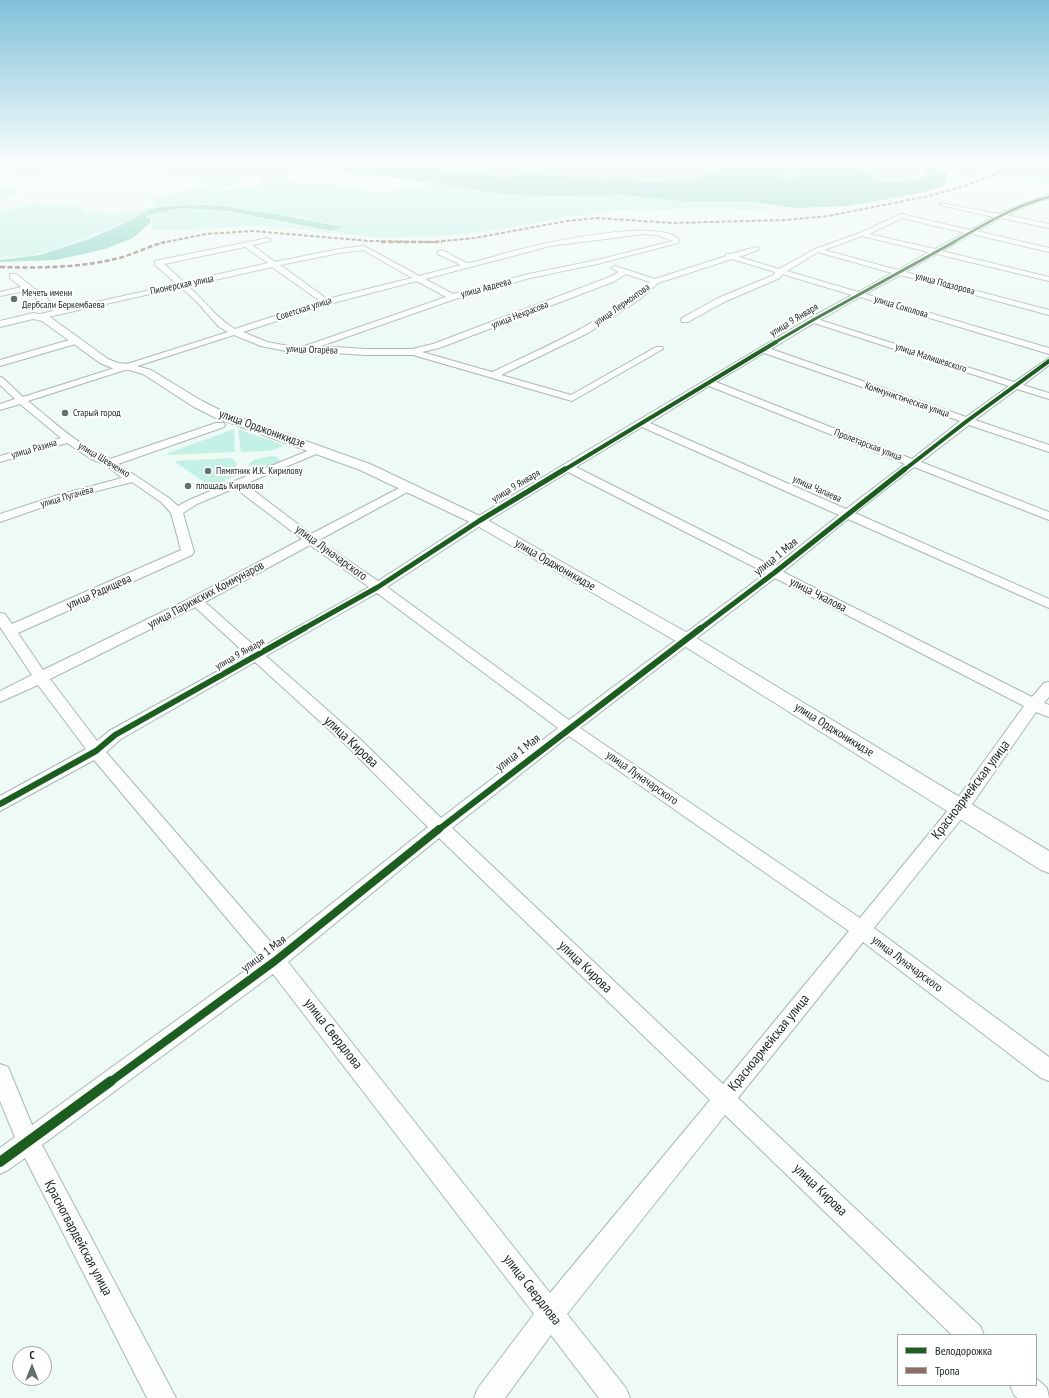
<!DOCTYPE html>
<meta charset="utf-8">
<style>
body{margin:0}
#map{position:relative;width:1049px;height:1398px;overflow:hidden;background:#edfaf6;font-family:"PT Sans Narrow",sans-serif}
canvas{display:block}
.legend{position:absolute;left:897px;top:1334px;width:140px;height:52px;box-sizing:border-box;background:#fff;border:1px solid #a3a8a7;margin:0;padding:5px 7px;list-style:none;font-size:12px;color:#182622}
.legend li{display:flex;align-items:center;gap:8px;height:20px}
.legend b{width:20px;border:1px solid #a3a8a7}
.north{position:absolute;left:12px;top:1346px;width:40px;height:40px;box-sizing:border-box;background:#fff;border:1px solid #a3a8a7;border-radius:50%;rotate:0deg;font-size:11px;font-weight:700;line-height:16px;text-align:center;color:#182622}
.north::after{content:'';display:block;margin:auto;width:14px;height:18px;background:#63706c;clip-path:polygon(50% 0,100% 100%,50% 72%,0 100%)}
</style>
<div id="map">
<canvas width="1049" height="1398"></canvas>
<ul class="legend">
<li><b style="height:5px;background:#1b5e20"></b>Велодорожка</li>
<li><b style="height:5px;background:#8d6e63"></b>Тропа</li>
</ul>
<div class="north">С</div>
</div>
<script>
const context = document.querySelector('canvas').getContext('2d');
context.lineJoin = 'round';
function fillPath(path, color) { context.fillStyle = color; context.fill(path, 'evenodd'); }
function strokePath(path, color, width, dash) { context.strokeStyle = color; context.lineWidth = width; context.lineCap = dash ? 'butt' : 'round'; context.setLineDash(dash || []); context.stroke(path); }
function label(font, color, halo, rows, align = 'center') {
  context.font = font + ' "PT Sans Narrow",sans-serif'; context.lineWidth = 4; context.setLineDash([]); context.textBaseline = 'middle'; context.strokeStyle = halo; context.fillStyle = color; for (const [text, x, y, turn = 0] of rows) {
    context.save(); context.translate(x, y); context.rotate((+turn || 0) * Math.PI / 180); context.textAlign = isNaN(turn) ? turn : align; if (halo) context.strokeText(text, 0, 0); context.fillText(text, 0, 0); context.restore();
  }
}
const green = new Path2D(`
 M0,162H290L301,167L283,177L259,180L262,177L254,176L238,180L230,187L202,185L192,177L155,171L100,168L65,172L19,173L11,168L0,164Z
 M389,162H715L719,168C707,181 650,185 633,180L632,179L635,177L632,176L603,178L529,174L499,177L490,174L475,175L469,171L441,169L435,166H423L393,168L383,165Z
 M782,162H801L798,174L788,179L782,177L785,166Z
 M841,162H916L923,172L907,179H876L869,176L860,168Z
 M934,162H991L992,165C981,180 968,175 952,174L950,169Z
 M1040,167L1049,168V181L993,178L1012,170Z
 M282,178L301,184H335L351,189L386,192L412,187L427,186V182L431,181L475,190L513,195H623L684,201H744L768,207V209L761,211L707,208L643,211L618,210L598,214L565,217L504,229L440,236L380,238L291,228L255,226L157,231L151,228L153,219L147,217L150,214L182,208L221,211L332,232L344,227L296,217L248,211L228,206L203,204L169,206L152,209L118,225L56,249L27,256L0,257V212L37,203L59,206L80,207L88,212L113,213L135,212L149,208L156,204L151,199L180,191L207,187L240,190L259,185L260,181Z
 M0,187H14L20,190L15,197L0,201Z
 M234,429L235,452L167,455L168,453Z
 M238,429L283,445C276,453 251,451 241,452Z
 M271,456L277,457L281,461C271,468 258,474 248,466C251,458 263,458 271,456Z
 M232,458L236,462L237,475L214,485H208L174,461Z`);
const water = new Path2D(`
 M321,162H389L383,165L393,168L409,166H435L441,169L469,171L475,175L490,174L499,177L529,174L603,178L632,176L635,177L632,179L633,180C652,185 702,180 718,170L719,166L715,162H782L786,172L782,177L788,179L798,174L801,162H843L860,168L872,177V180C886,181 919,184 928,172L919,162H931L947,173L948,177L943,186L920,193L847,206L797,208L744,201H684L623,195L559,196L513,195L475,190L433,182L414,181L401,178L350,174L341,170L336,165Z
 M204,205L226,206L248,211L280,215L343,227L332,231L227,211L199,209L181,208L147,215L146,218L151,219V222L133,238L105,249L56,260L0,262V260L40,255L89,239L123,224L151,209L171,206Z`);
const minor = new Path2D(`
 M1049,195V199L1039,201L1007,215L1049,224V228L1001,218L977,231L1049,248V252L972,234L942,251L1049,277V281L937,254L905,272L1049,310V315L900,275L865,294L1049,348V354L860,297L820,320L1014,382L1049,358V365L1023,385L1049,393V399L1017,389L975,420L1049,445V452L969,425L921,462L1049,512V520L914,467L855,513L1049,599V608L848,519L783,572L1032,697L1044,683L1049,682V697L1044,703L1049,705V717L1036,712L966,813L874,928L1049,1057V1081L1041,1078L863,942L738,1098L980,1326L984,1335H952L725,1115L567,1314L626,1388L630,1398H599L551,1335L505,1398H474L478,1388L534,1314L273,974L42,1145L176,1398H147L25,1158L8,1170L0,1174V1148L15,1137L0,1101V1064L8,1067L32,1125L261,959L94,760L0,811V796L86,749L38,685L0,702V691L32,675L0,627V613L5,614L12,624L181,550L171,513L161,502L132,482L66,499L0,522V514L58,495L122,478L106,465L91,459L67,443L0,462V456L61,438L20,404L0,410V404L15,399L0,385V377L3,378L23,397L228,332L219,327L198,303L181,287L39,319H36L35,317L36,315L53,311L26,291L0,296V292L21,287L10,278V274H16L61,310L177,284L155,265V261L268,238L271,240L270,241L252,245L275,262L339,249L364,246L419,276L461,265L438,254L437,252L441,250C449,252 461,262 468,263C474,263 505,253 513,251C544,243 655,218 679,239L678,243L597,264L530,278L455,299L321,346L365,349H412L433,344L607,278L619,272L611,268L615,266L655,279L726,256V254H731L756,247L758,248V250L739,257L779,269L815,249L860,233L901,214L970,230L994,217L940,205V203L999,214L1035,199ZM902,218L965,233L935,249L869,234ZM645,234L657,235L673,241L597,260L529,274L453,294L425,279L550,246ZM862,236L929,252L898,270L824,250ZM245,247L268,263L184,282L164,264ZM363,250L412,278L327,299L280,265L339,253ZM818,252L892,273L858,292L787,271ZM732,259L775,272L774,275L718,298L682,318L681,320L682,322H688L724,302L780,278L782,274L852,295L810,318L563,465L475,518L378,581L319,540L413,489L415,487L413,485H405L311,534L245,484L321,452L322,450L321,448L317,447L189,500L178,506L169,498L118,464L224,427L225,425L224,423H216L110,459C80,447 54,422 28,401L234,335L261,346L300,354L319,352L365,355H413L572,401L663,349L662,347H656L571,395L501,375L588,333L640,299L658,283ZM272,267L320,301L235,329C217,319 204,300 188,286ZM626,274L650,282C604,322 547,346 492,372L422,352L439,348L613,282ZM417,281L446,297L299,348L267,342L243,332L329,304ZM814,323L1009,386L966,417L771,349ZM764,353L960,421L912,459L716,382ZM709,386L905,464L846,509L650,423ZM642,427L839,515L774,567L576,467ZM568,472L766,573L569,720L387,587L483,524ZM235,488L302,539L191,598L43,670L18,633L192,555L194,552L183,513L197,504ZM310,545L369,587L258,649L205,602ZM775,578L1024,706L954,803L860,918L580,728ZM377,593L558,728L441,818L359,738L266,656ZM195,607L247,655L109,731L97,741L50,679ZM255,662L347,746L428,827L276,948L106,752L121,739ZM569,736L849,931L723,1084L452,828ZM439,838L710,1100L550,1293L288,962Z
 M76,338L79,339L80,341L79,343L0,366V360Z
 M1036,1378L1047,1388L1049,1398H1018L1014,1395L1010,1385H1036Z`);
const major = new Path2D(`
 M33,313L50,317L108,359L118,363L130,364L151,370L202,401L222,411L370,464L484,518L693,636L1049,851V873L1041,870L681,644L474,524L360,470L214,417L194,407L143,374L129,370L112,368L100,363L42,321L33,319L0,327V321Z`);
const quietFar1 = new Path2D(`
 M161,243L206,234L253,231L369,241L433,242L475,238L567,221L596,218L672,223L785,220L828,216L929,196L968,185L1022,162`);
const quiet = new Path2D(`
 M381,242H442
 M0,267C40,268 80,268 119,258C135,254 149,246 165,242`);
const cyclewayFar6 = new Path2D(`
 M952,243C983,225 1014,206 1049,197`);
const cyclewayFar5 = new Path2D(`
 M774,343L813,320L954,242`);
const cyclewayFar4 = new Path2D(`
 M564,470L776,342
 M904,470L967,421L1049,361`);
const cyclewayFar3 = new Path2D(`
 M303,629L378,587L479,521L565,469
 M700,629L774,573L905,469`);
const cyclewayFar2 = new Path2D(`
 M0,804L96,751L115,735L305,628
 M438,830L701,628`);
const cyclewayFar1 = new Path2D(`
 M110,1082L275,961L439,829`);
const cycleway = new Path2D(`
 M0,1162L111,1081`);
const markers = [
 [14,299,4,"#63706c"],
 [65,413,4,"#63706c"],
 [208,471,4,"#63706c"],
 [188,486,4,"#63706c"]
];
const farStreetnames = [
 ["улица Подзорова",945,284,15],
 ["Пионерская улица",182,285,-12],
 ["улица Авдеева",486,288,-15],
 ["улица Лермонтова",622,305,-35],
 ["улица Соколова",901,307,17],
 ["Советская улица",304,309,-18],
 ["улица Некрасова",520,315,-21],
 ["улица 9 Января",794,320,-31],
 ["улица Огарёва",312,350,2],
 ["улица Малишевского",931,358,18],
 ["Коммунистическая улица",907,400,19],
 ["Пролетарская улица",868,445,21],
 ["улица Разина",34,449,-16],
 ["улица Шевченко",104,460,31],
 ["улица 9 Января",516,486,-31],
 ["улица Чапаева",817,489,24],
 ["улица Пугачёва",67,497,-16],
 ["улица 9 Января",240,654,-29]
];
const farPoinames = [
 ["Мечеть имени",22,293],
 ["Дербсали Беркембаева",22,305],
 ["Старый город",73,413],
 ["Пямятник И.К. Кирилову",216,471],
 ["площадь Кирилова",196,486]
];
const streetNames = [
 ["улица Орджоникидзе",262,429,20],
 ["улица Луначарского",331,553,36],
 ["улица 1 Мая",776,557,-39],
 ["улица Орджоникидзе",555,565,30],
 ["улица Радищева",99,592,-24],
 ["улица Парижских Коммунаров",206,595,-28],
 ["улица Чкалова",818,595,27],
 ["улица Орджоникидзе",834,730,32],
 ["улица 1 Мая",518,753,-38],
 ["улица Луначарского",642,778,35],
 ["улица 1 Мая",264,954,-37],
 ["улица Луначарского",907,964,37]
];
const nearStreetnames = [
 ["улица Кирова",351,742,43],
 ["Красноармейская улица",971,790,-53],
 ["улица Кирова",585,967,44],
 ["улица Свердлова",333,1034,52],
 ["Красноармейская улица",769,1043,-51],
 ["улица Кирова",820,1190,44],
 ["Красногвардейская улица",78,1238,62],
 ["улица Свердлова",532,1290,52]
];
fillPath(green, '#c4f1e6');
fillPath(water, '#85d1c0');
strokePath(minor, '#aab7b3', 2);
strokePath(major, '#aab7b3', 2);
fillPath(minor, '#fcfefe');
fillPath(major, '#fcfefe');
strokePath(quietFar1, '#8d6e63', 2, [4, 2]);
strokePath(quiet, '#8d6e63', 2.5, [5, 2.5]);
strokePath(cyclewayFar6, '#1b5e20', 2.5);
strokePath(cyclewayFar5, '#1b5e20', 3);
strokePath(cyclewayFar4, '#1b5e20', 4);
strokePath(cyclewayFar3, '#1b5e20', 5);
strokePath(cyclewayFar2, '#1b5e20', 6);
strokePath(cyclewayFar1, '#1b5e20', 8);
strokePath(cycleway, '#1b5e20', 10);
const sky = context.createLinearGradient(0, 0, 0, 358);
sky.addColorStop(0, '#80c0d8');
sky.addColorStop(0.45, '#f7fdfb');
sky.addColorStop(1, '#f7fdfb00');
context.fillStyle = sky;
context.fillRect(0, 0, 1049, 358);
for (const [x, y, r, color] of markers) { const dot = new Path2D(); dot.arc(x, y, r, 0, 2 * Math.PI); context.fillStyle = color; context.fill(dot); strokePath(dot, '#fff', 1.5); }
label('10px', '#182622', '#fff', farStreetnames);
label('10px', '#182622', '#fff', farPoinames, 'left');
label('12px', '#182622', '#fff', streetNames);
label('14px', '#182622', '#fff', nearStreetnames);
</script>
